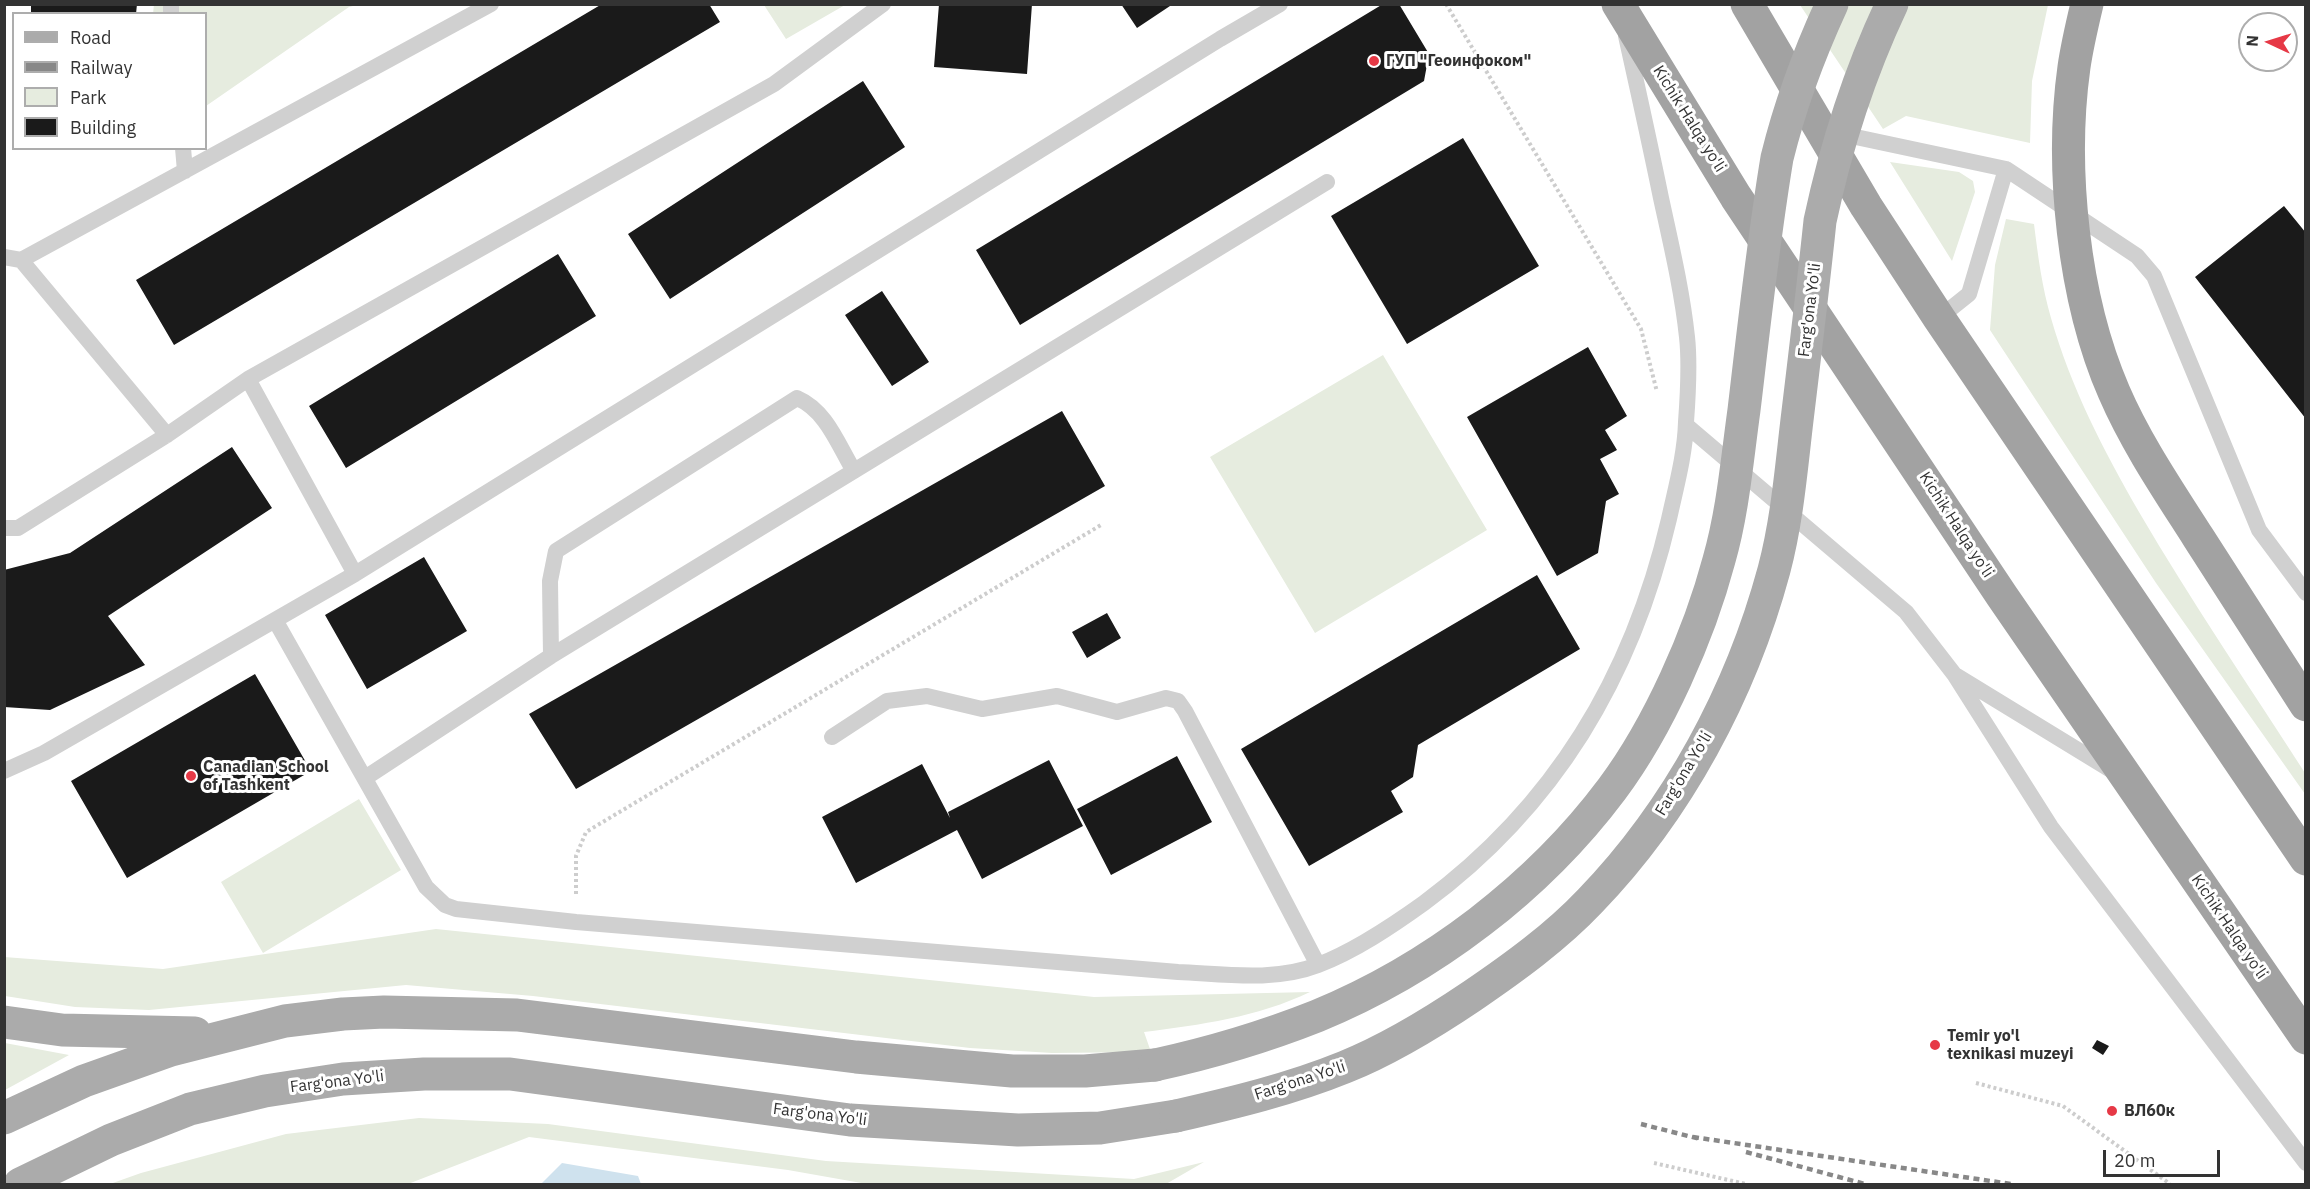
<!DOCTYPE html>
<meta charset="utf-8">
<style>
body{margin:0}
#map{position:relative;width:2310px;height:1189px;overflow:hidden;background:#fff;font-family:"IBM Plex Sans",sans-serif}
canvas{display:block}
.frame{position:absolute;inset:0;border:6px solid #333;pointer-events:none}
.legend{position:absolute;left:12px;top:12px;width:195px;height:138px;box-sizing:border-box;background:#fff;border:2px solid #adadad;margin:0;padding:8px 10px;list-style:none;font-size:18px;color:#333}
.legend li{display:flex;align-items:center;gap:12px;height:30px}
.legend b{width:30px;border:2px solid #adadad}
.north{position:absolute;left:2238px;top:12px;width:60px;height:60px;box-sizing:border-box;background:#fff;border:2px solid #adadad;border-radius:50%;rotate:274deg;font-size:16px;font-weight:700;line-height:24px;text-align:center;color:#333}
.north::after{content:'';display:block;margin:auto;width:21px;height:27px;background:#e63946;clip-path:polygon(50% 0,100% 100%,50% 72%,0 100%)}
.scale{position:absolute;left:2103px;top:1150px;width:117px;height:27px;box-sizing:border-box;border:3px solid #333;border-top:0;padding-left:8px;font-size:18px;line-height:21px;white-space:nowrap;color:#333;-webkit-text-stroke:4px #fff;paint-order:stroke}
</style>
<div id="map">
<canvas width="2310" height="1189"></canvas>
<div class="frame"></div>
<ul class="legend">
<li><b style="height:8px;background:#ababab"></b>Road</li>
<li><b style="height:8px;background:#888"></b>Railway</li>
<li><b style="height:16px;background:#e6ecdf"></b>Park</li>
<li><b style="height:16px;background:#1a1a1a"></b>Building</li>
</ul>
<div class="north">N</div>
<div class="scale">20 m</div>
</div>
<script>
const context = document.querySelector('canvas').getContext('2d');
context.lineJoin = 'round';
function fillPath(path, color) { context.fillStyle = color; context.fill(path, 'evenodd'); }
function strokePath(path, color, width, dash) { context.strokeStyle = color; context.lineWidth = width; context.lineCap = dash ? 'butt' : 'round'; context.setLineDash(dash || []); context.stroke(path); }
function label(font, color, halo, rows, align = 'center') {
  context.font = font + ' "IBM Plex Sans",sans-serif'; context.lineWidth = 6; context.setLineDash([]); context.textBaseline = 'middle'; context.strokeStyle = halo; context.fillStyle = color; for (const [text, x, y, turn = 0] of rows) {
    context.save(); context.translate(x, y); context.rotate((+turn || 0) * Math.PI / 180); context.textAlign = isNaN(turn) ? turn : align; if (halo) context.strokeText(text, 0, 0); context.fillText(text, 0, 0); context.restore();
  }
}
const green = new Path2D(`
 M154,4L357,5L349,7L206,106V14H153Z
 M764,5H845L786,39Z
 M1800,5H2048L2032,81L2030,143L1906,116L1883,129Z
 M1890,162L1959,172L1973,181L1975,192L1952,261Z
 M2006,219L2034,224C2038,256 2042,287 2051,318C2071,388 2103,449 2139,512C2191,601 2249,686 2305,773V794L2156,583L1990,330L1995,265Z
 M1383,355L1487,530L1315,633L1210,457Z
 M359,799L401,870L263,953L221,882Z
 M436,929L1094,997L1310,992C1258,1017 1200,1025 1144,1032L1151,1052L1052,1053L970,1048L533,996L406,985L149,1010L75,1007L5,996L4,957L163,969Z
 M5,1043L69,1055L5,1090Z
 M419,1118L548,1124L826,1161L1134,1179L1204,1162L1166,1184H867L788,1170L529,1137L408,1184H110L141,1173L286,1134Z`);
const water = new Path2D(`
 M562,1163L638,1176L641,1184H541Z`);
const building = new Path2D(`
 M31,4H137L136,14H31Z
 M602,4H709L720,22L174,345L136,280Z
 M939,4H1032L1027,74L934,67Z
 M1121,4H1173L1137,28Z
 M1383,4H1399L1429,54L1424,81L1020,325L976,250Z
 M863,81L905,147L670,299L628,234Z
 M1463,138L1539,266L1407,344L1331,216Z
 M2284,206L2306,233V419L2195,277Z
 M558,254L596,316L346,468L309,406Z
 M882,291L929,362L892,386L845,315Z
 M1588,347L1627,416L1605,430L1617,450L1600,459L1619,494L1606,501L1598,553L1557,576L1467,417Z
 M1062,411L1105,486L576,789L529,714Z
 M232,447L272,508L108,616L145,665L50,710L4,707V570L70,553Z
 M424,557L467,631L367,689L325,615Z
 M1537,575L1580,649L1418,745L1413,777L1391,791L1403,812L1309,866L1241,749Z
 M1107,613L1121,638L1087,658L1072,632Z
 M255,674L311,771L127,878L71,781Z
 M1177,756L1212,822L1111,875L1077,809Z
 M1049,760L1083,826L982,879L957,830L856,883L822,817L922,764L950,818L948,812Z
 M2097,1040L2109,1046L2103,1055L2092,1048Z`);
const path = new Path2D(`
 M1446,4L1641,329L1657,392
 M576,894V856L586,832L1101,525
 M1976,1083L2063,1106L2170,1184
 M1654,1163L1746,1184`);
const service = new Path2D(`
 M171,4V14
 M1837,133L2006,169L2137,256L2154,276L2259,530L2306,593
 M183,148L185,171
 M4,257L21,260L491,4
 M21,260L167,435
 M1939,318L1969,294L2006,169
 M248,379L355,574L1220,39L1280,4
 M1686,425L1906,612L1954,674L2051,827L2306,1163
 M4,528H18L167,435L248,379L774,84L883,4
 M275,620L426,887L445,905L456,909L576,922L1178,972C1224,974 1274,982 1318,965C1355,951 1392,926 1424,903C1555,806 1632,677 1669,519C1676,487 1685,455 1686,422C1688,395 1690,364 1687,337C1682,290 1671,244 1661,198C1650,144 1638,90 1626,36
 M551,656L550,581L556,551L797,398C827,411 838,445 854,471
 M1957,676L2114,772
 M832,737L887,701L927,696L982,709L1057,696L1117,712L1166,698L1178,701L1185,711L1318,965
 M4,771L44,753L355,574
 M365,778L551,656L1327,182`);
const primary = new Path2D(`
 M4,1022L62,1030L195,1033
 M4,1118L84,1081L171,1050L285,1021L343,1014L384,1012L517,1015L856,1057L1012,1071H1085L1155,1065
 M20,1184L111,1140L190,1109L265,1091L343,1079L424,1074H510L850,1120L1018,1130L1100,1128L1176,1116`);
const trunk = new Path2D(`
 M1618,4L1736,197L2002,596L2306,1038
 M1747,4L1866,206L1939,318L2306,859`);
const rail = new Path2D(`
 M1641,1124L1700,1139
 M1693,1137L2011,1184
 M1746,1152L1865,1184`);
const primaryBridge = new Path2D(`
 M1155,1065C1210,1053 1264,1037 1317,1016C1431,969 1538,888 1612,789C1659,726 1699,635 1719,560C1733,511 1737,460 1744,410C1754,326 1763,242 1777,158C1790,105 1809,54 1832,4
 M1176,1116C1233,1103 1291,1089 1345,1067C1390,1049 1432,1023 1472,996C1513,968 1556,937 1590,901C1678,810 1741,692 1774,570C1787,521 1791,471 1797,420C1805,354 1813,288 1820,221C1836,146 1859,74 1892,4`);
const trunkBridge = new Path2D(`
 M2087,4C2082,25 2077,46 2074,67C2060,167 2073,298 2114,392C2136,443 2168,490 2198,537C2234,593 2270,649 2306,705`);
const markers = [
 [1374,61,6,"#e63946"],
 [191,776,6,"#e63946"],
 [1935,1045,6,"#e63946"],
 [2112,1111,6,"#e63946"]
];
const poiNames = [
 ["ГУП \"Геоинфоком\"",1386,61],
 ["Canadian School",203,767],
 ["of Tashkent",203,785],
 ["Temir yo'l",1947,1036],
 ["texnikasi muzeyi",1947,1054],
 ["ВЛ60к",2124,1111]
];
const streetNames = [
 ["Kichik Halqa yo'li",1689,119,58],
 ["Farg'ona Yo'li",1810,310,-83],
 ["Kichik Halqa yo'li",1956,525,57],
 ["Farg'ona Yo'li",1684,774,-59],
 ["Kichik Halqa yo'li",2229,927,56],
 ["Farg'ona Yo'li",1300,1081,-18],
 ["Farg'ona Yo'li",337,1082,-7],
 ["Farg'ona Yo'li",820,1115,7]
];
fillPath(green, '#e6ecdf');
fillPath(water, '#cfe2ee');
fillPath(building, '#1a1a1a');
strokePath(path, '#cdcdcd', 4, [3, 3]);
strokePath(service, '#d0d0d0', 16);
strokePath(primary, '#ababab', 33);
strokePath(trunk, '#a2a2a2', 33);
strokePath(rail, '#888', 4.5, [6, 4.5]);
strokePath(primaryBridge, '#ababab', 33);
strokePath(trunkBridge, '#a2a2a2', 33);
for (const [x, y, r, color] of markers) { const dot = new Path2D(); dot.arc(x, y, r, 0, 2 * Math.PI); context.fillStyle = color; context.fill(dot); strokePath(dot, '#fff', 2); }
label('bold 16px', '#333', '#fff', poiNames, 'left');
label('16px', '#333', '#fff', streetNames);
</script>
